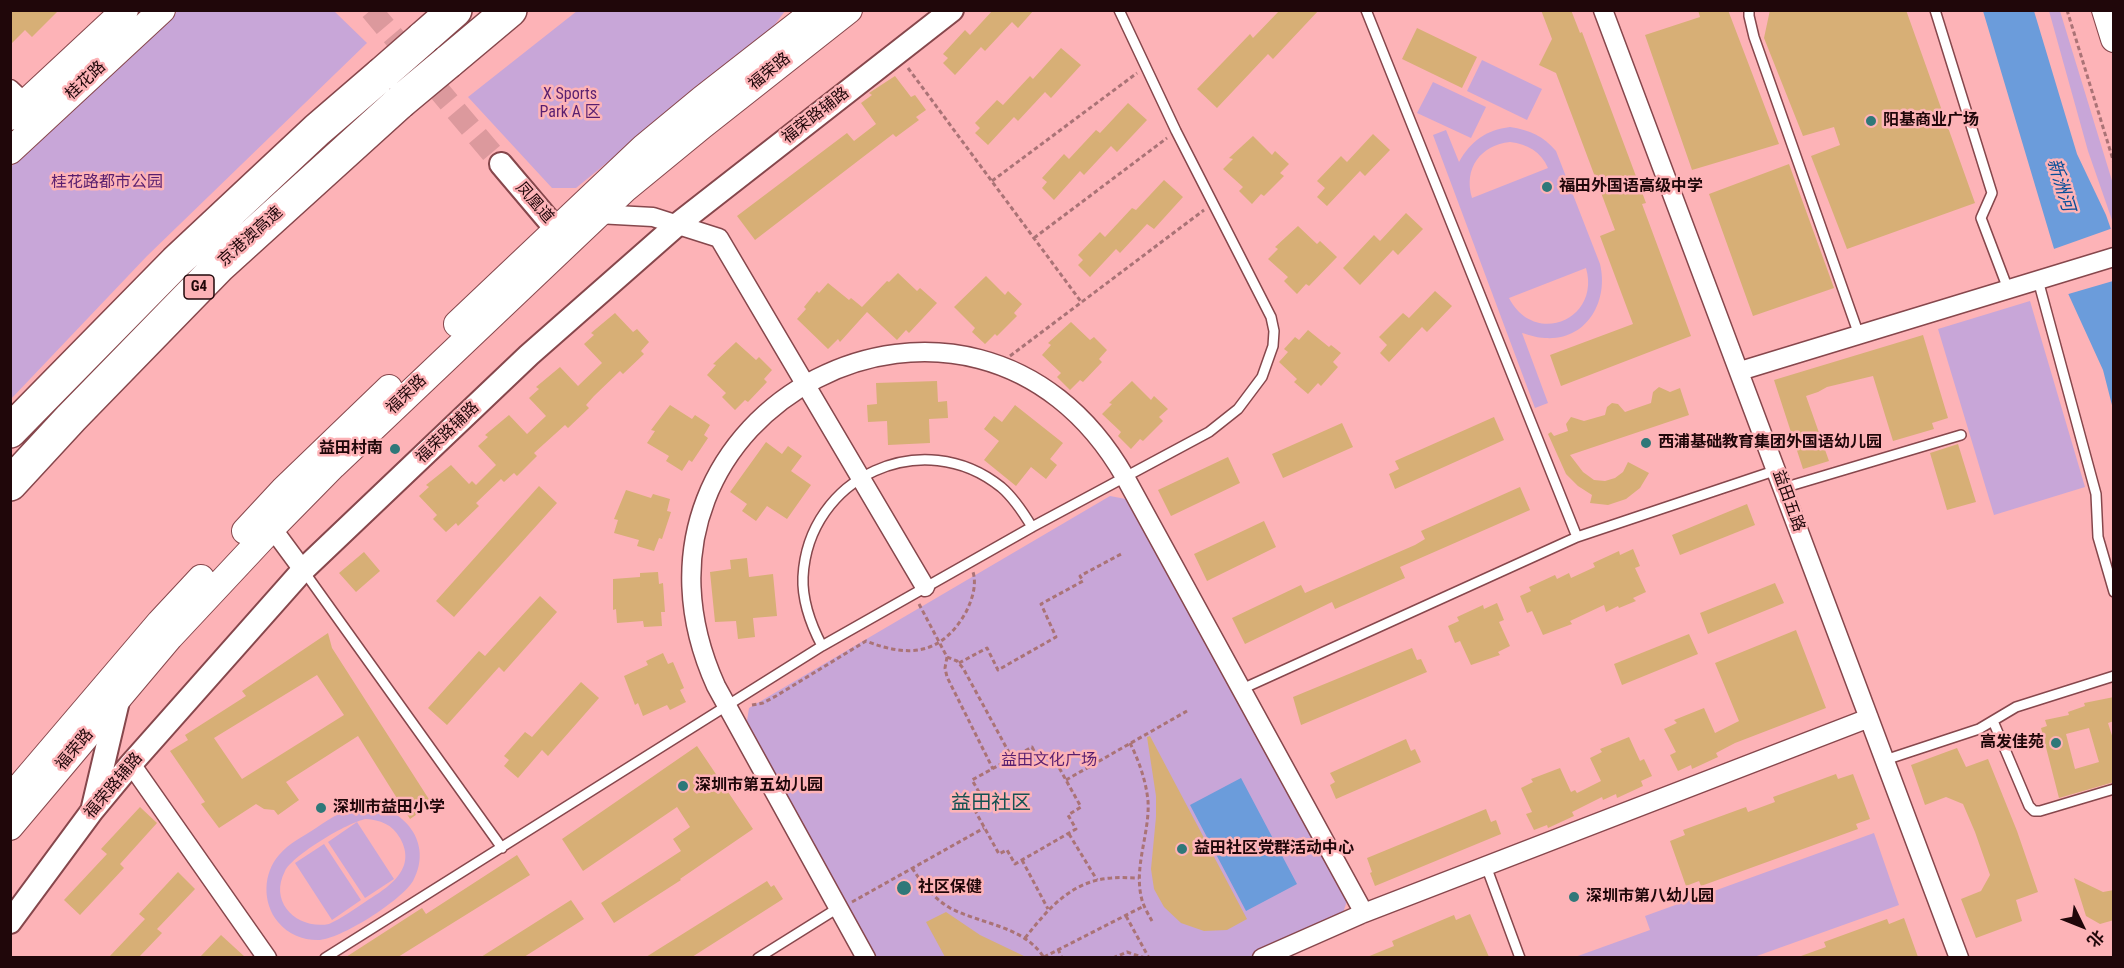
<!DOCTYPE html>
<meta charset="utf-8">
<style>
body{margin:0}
#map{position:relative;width:2124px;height:968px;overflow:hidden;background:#fdb3b7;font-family:"Roboto Condensed","Noto Sans SC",sans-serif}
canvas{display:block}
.frame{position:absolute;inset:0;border:12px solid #20070a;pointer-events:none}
.north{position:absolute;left:2052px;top:896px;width:60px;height:60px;-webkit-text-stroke:4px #fdb3b7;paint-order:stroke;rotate:133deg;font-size:16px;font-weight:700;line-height:24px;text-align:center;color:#20070a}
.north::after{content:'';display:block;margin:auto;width:21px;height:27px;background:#20070a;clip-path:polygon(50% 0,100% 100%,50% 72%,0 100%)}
</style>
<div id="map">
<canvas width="2124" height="968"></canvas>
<div class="frame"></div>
<div class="north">北</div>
</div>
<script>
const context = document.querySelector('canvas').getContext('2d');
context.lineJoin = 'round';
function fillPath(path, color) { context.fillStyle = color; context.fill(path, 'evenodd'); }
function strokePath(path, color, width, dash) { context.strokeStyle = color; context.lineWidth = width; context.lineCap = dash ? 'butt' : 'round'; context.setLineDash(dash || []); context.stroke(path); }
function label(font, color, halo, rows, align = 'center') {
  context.font = font + ' "Roboto Condensed","Noto Sans SC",sans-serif'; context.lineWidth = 5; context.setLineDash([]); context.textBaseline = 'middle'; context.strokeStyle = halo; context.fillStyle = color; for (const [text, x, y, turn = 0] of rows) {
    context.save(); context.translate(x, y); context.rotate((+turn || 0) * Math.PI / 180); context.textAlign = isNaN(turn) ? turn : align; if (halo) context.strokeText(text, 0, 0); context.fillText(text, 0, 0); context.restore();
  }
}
const green = new Path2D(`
 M178,11H334L367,43L147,256L11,399L10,168L52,125Z
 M577,11H785L773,27L576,188H552L468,97Z
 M2049,11H2060L2113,184L2112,220L2088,151Z
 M1482,60L1542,89L1527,120L1467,91Z
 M1433,82L1486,107L1471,138L1417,113Z
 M1510,127C1530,130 1543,136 1556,151L1600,264C1609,301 1587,341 1545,338C1537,338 1530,335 1522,333L1548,403L1535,408L1433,135L1446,130L1459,162C1471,141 1486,130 1510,127ZM1510,142C1528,144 1541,152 1548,168L1472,198C1463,168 1481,145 1510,142ZM1586,268C1601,320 1534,347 1509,298Z
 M2030,301L2085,487L1994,515L1938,329Z
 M1110,496L1131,500L1349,895L1341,919L1257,957H872L745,734L749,708Z
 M365,804C404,807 434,843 413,881C402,900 340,940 318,940C302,940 288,934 278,922C262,903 263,873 279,855C289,843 304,836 316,828C332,817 346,808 365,804ZM366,819C380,820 392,824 400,838C418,870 387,888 365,902C353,910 342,918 329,924C298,930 268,903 285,871C293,855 348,822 366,819Z
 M357,822L394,879L365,898L328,842Z
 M1874,833L1899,905L1754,957H1575L1650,930L1645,916Z
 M324,844L361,900L332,920L295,863Z`);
const water = new Path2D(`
 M1983,11H2034L2077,154L2106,215L2114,238L2113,409L2103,370L2066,289Z
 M1241,778L1297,884L1246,911L1190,805Z`);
const pier = new Path2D(`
 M2113,228V281L2065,295L2051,250Z`);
const building = new Path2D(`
 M10,10H59L32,37L25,30L10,45Z
 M993,10H1034L1018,28L1012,22L985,51L981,47L955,75L943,63L948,58L943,54L965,30L970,35Z
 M1280,10H1319L1273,59L1268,54L1217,108L1197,89L1250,34L1253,38Z
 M1541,10H1571L1580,33L1582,32L1646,203L1642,204L1691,336L1561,386L1550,355L1633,324L1600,236L1615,230L1556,73L1539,65L1552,39Z
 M1698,10H1728L1779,144L1692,170L1645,35L1700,17Z
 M1770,10H1906L1975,203L1847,249L1811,156L1840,145L1834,127L1803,136L1764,38Z
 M1417,28L1477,57L1462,88L1402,59Z
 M1061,48L1081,65L1051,98L1045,92L1018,121L1014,117L988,145L975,133L980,128L975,123L997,100L1003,105L1030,76L1033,79Z
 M895,76L911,97L915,95L926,110L916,117L919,120L896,137L893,134L755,240L737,216L847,133L854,141L876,124L861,103L872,95L869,93Z
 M1128,103L1147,120L1117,152L1111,146L1084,175L1080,171L1054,200L1042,188L1047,182L1042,178L1064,154L1069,159L1096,130L1100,133Z
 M1373,134L1390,150L1365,176L1360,171L1327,206L1317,197L1325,188L1317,181L1341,156L1347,162Z
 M1253,136L1272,155L1275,151L1289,164L1280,173L1284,176L1264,196L1261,194L1252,204L1239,191L1243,187L1223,169L1233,159L1229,158Z
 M1789,164L1834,288L1753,316L1709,194Z
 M1164,180L1183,197L1154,229L1147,224L1120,253L1116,249L1090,277L1078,265L1083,260L1078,255L1100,232L1105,237L1132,208L1136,210Z
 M1406,213L1423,229L1398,255L1393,250L1360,285L1343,268L1374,235L1380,241Z
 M1298,226L1317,244L1320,241L1337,257L1309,286L1306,284L1297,294L1284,281L1288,277L1268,259L1278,249L1275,247Z
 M898,273L917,291L920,288L937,303L909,333L906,330L897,340L867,312L840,342L838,339L828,349L797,319L806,309L804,307L817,291L819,293L828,283L849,300L851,298L862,307L887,281L889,282Z
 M986,276L1005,295L1008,291L1022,304L1014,313L1017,316L997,336L995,334L985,344L972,332L975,328L954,307Z
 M1435,291L1452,306L1427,332L1422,327L1389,362L1380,353L1387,345L1379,337L1403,313L1409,318Z
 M615,313L633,332L637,329L649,342L641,351L644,354L623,374L620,371L594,396L586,405L589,408L568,428L565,425L534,453L537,456L517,476L514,473L504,482L501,479L476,503L479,506L458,526L456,523L446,532L433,519L437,515L419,496L429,487L426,485L451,465L469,484L472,481L476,485L496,465L478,446L488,437L485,435L509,415L527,434L546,416L529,398L539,389L536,387L560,367L578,386L602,363L584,344L594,335L591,333Z
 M1071,322L1090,340L1094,337L1107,350L1099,359L1102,362L1083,382L1080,380L1070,390L1057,377L1061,373L1042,355L1051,345L1048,343Z
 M1308,330L1329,347L1331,345L1341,353L1333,362L1338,367L1321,386L1318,383L1308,394L1294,382L1297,379L1279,362L1288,352L1284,349L1295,337L1299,340Z
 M1923,335L1948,418L1932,423L1934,429L1893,441L1873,376L1827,387L1818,392L1806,396L1829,461L1803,469L1774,380Z
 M736,342L756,360L759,357L772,370L764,379L767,382L748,402L745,400L735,410L722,397L726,393L707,375L716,365L713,364Z
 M937,381L938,402L947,401L948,418L929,419L930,443L888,445L887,421L868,422L867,405L877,404L876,383Z
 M1132,381L1151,400L1154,396L1168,409L1159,417L1163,421L1143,441L1140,439L1131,449L1118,436L1121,432L1102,414L1112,404L1109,403Z
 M1659,387L1670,392L1680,388L1689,415L1570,455L1583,472L1594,480L1605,481L1615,478L1623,472L1628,462L1649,473L1640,488L1626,499L1608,505L1590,503L1592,495L1578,486L1566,474L1548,434L1551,432L1554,436L1568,431L1566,424L1571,417L1584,421L1605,415L1607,407L1612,403L1618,404L1625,412L1651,403L1653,392Z
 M670,405L692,419L695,415L710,425L704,435L708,438L692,462L689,460L682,471L666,461L669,456L647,443L655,431L651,430Z
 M1015,405L1063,443L1050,459L1057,465L1046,479L1031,467L1016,486L984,460L999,441L984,429L994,416L1002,422Z
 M1494,417L1504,440L1395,489L1389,474L1399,469L1395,461Z
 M1342,423L1353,447L1283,478L1272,454Z
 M766,442L782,454L788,446L802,456L791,471L811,485L787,519L767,506L756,521L742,511L747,504L730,492Z
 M1958,444L1976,502L1947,510L1930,453Z
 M1228,457L1240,483L1171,516L1158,490Z
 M539,486L557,503L454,617L436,601Z
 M1520,487L1530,510L1400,567L1405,578L1335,609L1332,602L1245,644L1232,618L1301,585L1305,593L1415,545L1425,539L1421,531Z
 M626,490L651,498L653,494L670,499L667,511L671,512L662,539L659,538L654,551L637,546L639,540L614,533L618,520L614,519Z
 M1747,504L1755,525L1680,555L1672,535Z
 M1264,521L1276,547L1207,581L1194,554Z
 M1633,549L1640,566L1635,568L1646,592L1633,598L1636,601L1619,608L1618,606L1606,612L1604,605L1570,621L1572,624L1543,635L1532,611L1527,613L1520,596L1531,591L1529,587L1555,575L1557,579L1569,573L1571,578L1595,567L1593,563L1619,551L1620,555Z
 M364,552L380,571L356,592L339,573Z
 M747,558L749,577L773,574L777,616L753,618L755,637L738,639L736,621L715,622L710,572L731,569L730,560Z
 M658,572L659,584L663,583L665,612H661L662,626L644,627L643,621L617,623L616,609L613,610V579L640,577V573Z
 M1775,583L1784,603L1708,634L1700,613Z
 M540,596L557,612L504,672L499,667L447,725L428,708L479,651L485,656Z
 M1497,603L1504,620L1499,622L1510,646L1498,652L1500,655L1471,665L1460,641L1455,643L1448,626L1459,621L1457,617L1483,605L1484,609Z
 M1796,630L1826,708L1735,743L1716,753L1718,757L1692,769L1691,765L1678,771L1670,755L1676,752L1664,729L1677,723L1674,720L1704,708L1715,733L1739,721L1715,663Z
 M328,633L332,648L432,804L410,819L358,736L286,782L299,800L278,815L274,810L264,809L256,804L219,828L201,804L205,802L170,751L188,740L185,735L246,696L242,691ZM317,675L344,715L242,779L214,738Z
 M1689,634L1698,654L1622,685L1614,664Z
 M1412,648L1417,660L1421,659L1427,672L1301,725L1293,697Z
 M663,653L668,664L673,662L684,688L680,690L686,702L670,710L667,705L643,716L638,703L635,705L624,676L648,665L646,661Z
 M581,682L599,698L548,756L542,750L518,778L504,766L509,760L504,756L525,732L532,737Z
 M2114,697V721L2108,723L2114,742V782L2059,798L2041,728L2047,726L2045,720L2069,715L2068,712L2085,706L2084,703ZM2089,728L2099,762L2075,769L2066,734Z
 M1150,736L1247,919L1227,930L1204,931L1181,923L1164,907L1154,889L1151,869L1156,817V796L1147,737Z
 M1629,737L1640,761L1644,759L1652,776L1641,781L1643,786L1617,798L1616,794L1603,800L1602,797L1572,812L1574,816L1548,828L1547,825L1534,830L1526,814L1532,812L1521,788L1533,782L1531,779L1560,768L1571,792L1575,790L1577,793L1601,781L1590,758L1602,752L1600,749Z
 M1406,739L1411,751L1415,749L1421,762L1336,799L1330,785L1335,782L1330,773Z
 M697,746L753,829L680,879L681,880L614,923L601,903L681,851L673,839L690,827L677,807L583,871L562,839Z
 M1957,748L1966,767L1988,759L2017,831L2038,892L2016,900L2022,921L1976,938L1961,899L1981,891L1990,875L1975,832L1963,804L1946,797L1925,805L1911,765Z
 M1836,774L1838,779L1853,774L1870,819L1856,824L1858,829L1701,886L1699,881L1686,886L1670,841L1685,835L1683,830L1746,807L1748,812L1775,802L1773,797Z
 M140,807L157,823L120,864L124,868L80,915L64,900L107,854L101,849Z
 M1486,809L1491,822L1496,820L1501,834L1375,886L1370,873L1372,872L1367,858Z
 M517,855L530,875L398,957H346L422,908L426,914Z
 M178,872L195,889L157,929L162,933L139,957H109L145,919L139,914Z
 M2074,878L2103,892L2114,890V920L2100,924L2086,916Z
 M767,881L771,887L774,885L783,899L692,957H646Z
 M571,900L584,919L524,957H481Z
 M946,912L980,935L1026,957H945L926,922Z
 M1470,914L1489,957H1367L1394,946L1392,941L1454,915L1456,920Z
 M1904,918L1918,957H1801V956L1826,947L1824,942L1887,919L1889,924Z
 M221,935L245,957H200Z`);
const tertiaryTunnel = new Path2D(`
 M371,10L501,164`);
const path = new Path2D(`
 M2067,10L2114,163
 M908,68L1082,303
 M992,181L1137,73
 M1034,238L1167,138
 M1010,356L1204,210
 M919,604L947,657L957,661L963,668L1012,758
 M947,657L945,668L947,677L993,769
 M959,663L987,648L998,670L1056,637L1041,604L1083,581L1080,576L1123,553
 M752,705L763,703L776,696L866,641C909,658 942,655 966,612C972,600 977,585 973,572
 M1130,743C1139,761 1146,781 1148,801C1150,834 1133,867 1142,900C1144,907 1148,914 1152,921
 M1032,747L1039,761L1052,755L1081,807L1068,815L1076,829L1015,864L1007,850L999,854L968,798L979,792L972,780Z
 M1066,780L1187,711
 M1069,834L1097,880
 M1022,860L1048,909
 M912,868C922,883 933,898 950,908C980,924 1025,926 1044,958
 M852,902L984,828
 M1126,916L1149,958
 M1025,938C1048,909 1071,881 1111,878C1120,877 1130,878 1139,878
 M1058,949L1062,958
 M1044,957L1144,906
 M1113,958L1127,952L1145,958`);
const service = new Path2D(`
 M1366,10L1577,537
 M1749,10V16L1754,37L1859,335
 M1935,10L1992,193L1981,218L2008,289
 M2038,280L2096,494L2098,537L2114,592
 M1783,488L1961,435
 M303,570L502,848
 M822,646C811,625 802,602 803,577C808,477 923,424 1001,487C1014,498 1023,512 1032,527
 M1242,689L1577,537L1777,470
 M1993,721L2029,806L2034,811H2040L2114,789
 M1885,760L1979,729L2016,707L2114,676
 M1486,866L1520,958
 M325,958L822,646L1032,527L1209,432L1238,409L1262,377L1273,346L1274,331L1271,317L1176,131L1119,10
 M758,958L838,908`);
const minor = new Path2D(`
 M1603,10L1959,958
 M10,89L25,103
 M597,214L653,217L719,238L925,587
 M1740,371L2114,257
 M272,528L303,570
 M131,764L267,958
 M866,958L716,686C591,410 973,212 1125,477L1364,913
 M1262,958L1364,913L1869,718`);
const tertiary = new Path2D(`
 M501,164L567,242
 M93,807L119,697
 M10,922L92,811L131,764L303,570L529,355L678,224L952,10`);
const secondary = new Path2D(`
 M2105,10L2114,39
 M10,117L125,10
 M10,151L162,10
 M457,324L644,147L702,99L816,10
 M245,531L284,489L389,388
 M10,798L160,622L201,578
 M10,827L170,637L272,528L333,466L624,190L702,126L849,10`);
const motorway = new Path2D(`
 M422,39L455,10
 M448,62L510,10
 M10,431L176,262L317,130L382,74
 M10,484L71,418L219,266L400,102`);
const motorwayBridge = new Path2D(`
 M382,74L422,39
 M400,102L448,62`);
const markers = [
 [1871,121,6,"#2f7879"],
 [1547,187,6,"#2f7879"],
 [1646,443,6,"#2f7879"],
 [395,449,6,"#2f7879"],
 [2056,743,6,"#2f7879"],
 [683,786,6,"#2f7879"],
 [321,808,6,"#2f7879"],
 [1182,849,6,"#2f7879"],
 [904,888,8,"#2f7879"],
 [1574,897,6,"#2f7879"]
];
const shields = [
 [199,287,30]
];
const shieldNames = [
 ["G4",199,287]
];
const streetNames = [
 ["福荣路",770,72,-39],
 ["桂花路",86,81,-43],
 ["福荣路辅路",816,116,-38],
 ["凤凰道",534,203,49],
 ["京港澳高速",251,237,-42],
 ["福荣路",407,395,-44],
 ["福荣路辅路",448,433,-44],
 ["益田五路",1788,501,70],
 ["福荣路",75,750,-50],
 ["福荣路辅路",114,786,-50]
];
const parkNames = [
 ["X Sports",570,95],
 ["Park A 区",570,113],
 ["桂花路都市公园",107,183],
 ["益田文化广场",1049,761]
];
const poiNames = [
 ["阳基商业广场",1883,121],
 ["福田外国语高级中学",1559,187],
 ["西浦基础教育集团外国语幼儿园",1658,443],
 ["益田村南",383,449,"right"],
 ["高发佳苑",2044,743,"right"],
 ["深圳市第五幼儿园",695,786],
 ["深圳市益田小学",333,808],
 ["益田社区党群活动中心",1194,849],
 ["社区保健",918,888],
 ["深圳市第八幼儿园",1586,897]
];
const waterNames = [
 ["新洲河",2060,185,73]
];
const quarterNames = [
 ["益田社区",991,804]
];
fillPath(green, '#c8a6d8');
fillPath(water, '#6b9cdb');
fillPath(pier, '#fdb3b7');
fillPath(building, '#d7af76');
strokePath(tertiaryTunnel, '#dc999d', 22, [22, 11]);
strokePath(service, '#86474c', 12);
strokePath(minor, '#86474c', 21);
strokePath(tertiary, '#86474c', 26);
strokePath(secondary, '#86474c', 28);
strokePath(motorway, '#86474c', 36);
strokePath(path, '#aa7376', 3, [4.5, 3]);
strokePath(service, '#fff', 9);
strokePath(minor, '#fff', 18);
strokePath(tertiary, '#fff', 22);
strokePath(secondary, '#fff', 26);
strokePath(motorway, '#fff', 33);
strokePath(motorwayBridge, '#86474c', 36, []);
strokePath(motorwayBridge, '#fff', 33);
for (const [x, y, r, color] of markers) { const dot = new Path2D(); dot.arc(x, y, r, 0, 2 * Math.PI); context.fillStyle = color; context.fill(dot); strokePath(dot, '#fdb3b7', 2); }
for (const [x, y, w] of shields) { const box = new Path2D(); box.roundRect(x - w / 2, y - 12, w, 24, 4.5); context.fillStyle = '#fdb3b7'; context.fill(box); strokePath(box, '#20070a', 1.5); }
label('bold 15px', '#20070a', null, shieldNames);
label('16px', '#20070a', '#fdb3b7', streetNames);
label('16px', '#591f6f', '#fdb3b7', parkNames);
label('bold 16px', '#20070a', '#fdb3b7', poiNames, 'left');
label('italic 18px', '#064e98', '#fdb3b7', waterNames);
label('20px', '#155252', '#fdb3b7', quarterNames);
</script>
